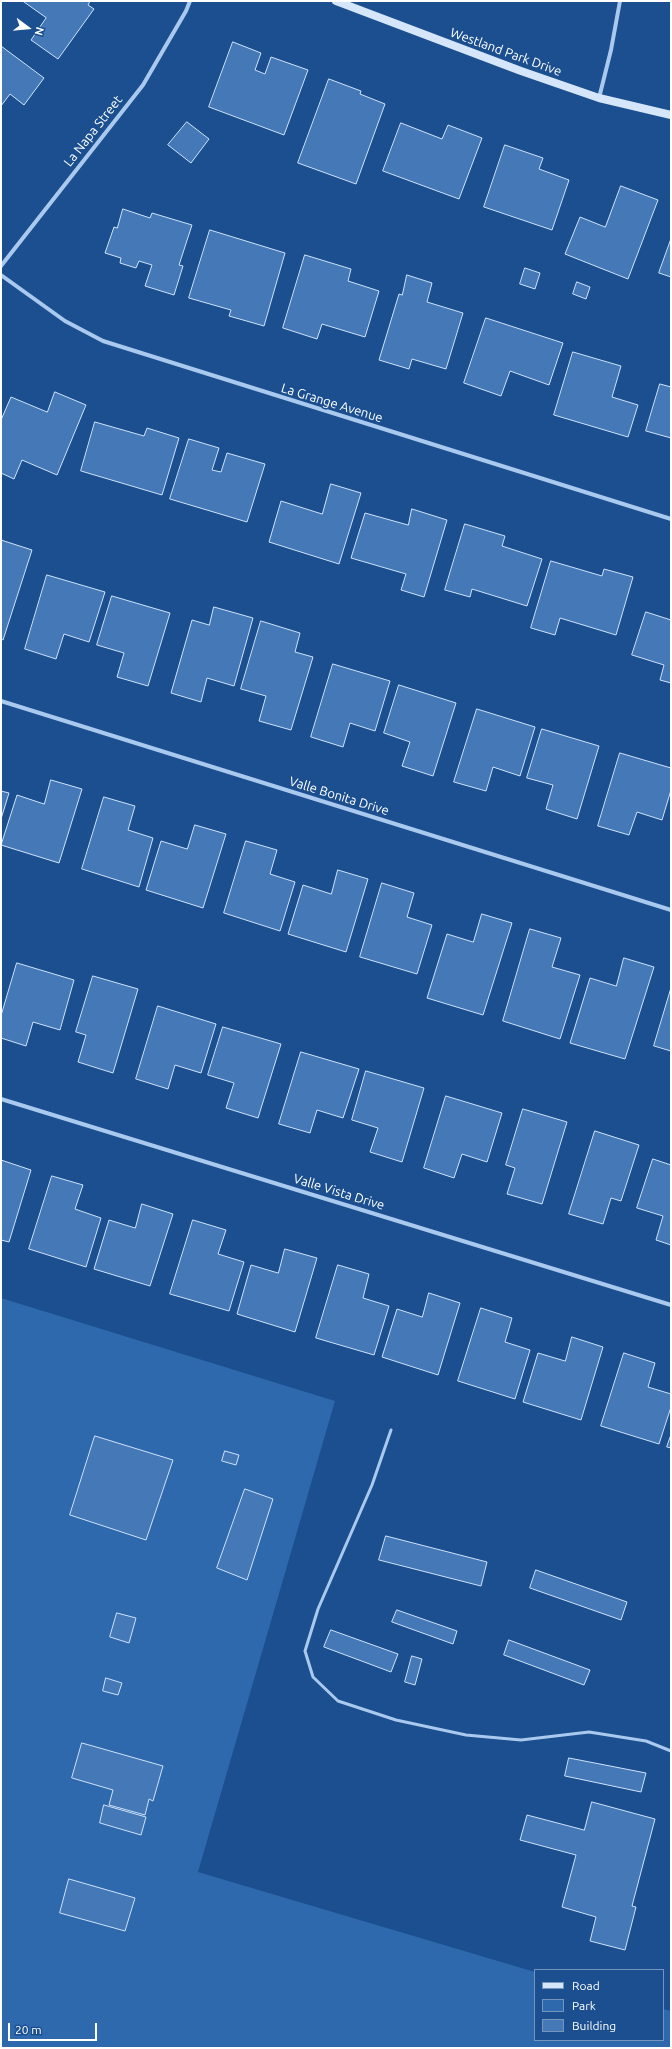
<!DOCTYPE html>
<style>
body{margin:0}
#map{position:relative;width:672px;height:2049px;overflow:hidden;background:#1b4f8f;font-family:Ubuntu,sans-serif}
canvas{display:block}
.frame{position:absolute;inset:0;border:2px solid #fff;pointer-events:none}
.legend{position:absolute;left:534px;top:1969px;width:130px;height:72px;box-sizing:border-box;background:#1b4f8f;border:1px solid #7695bc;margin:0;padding:5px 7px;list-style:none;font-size:12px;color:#fff}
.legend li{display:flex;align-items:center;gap:8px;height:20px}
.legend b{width:20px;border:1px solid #7695bc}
.north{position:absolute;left:8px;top:8px;width:40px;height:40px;-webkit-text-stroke:3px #1b4f8f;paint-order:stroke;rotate:106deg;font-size:11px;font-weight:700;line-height:16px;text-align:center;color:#fff}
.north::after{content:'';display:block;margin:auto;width:14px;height:18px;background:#fff;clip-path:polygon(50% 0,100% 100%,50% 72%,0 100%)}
.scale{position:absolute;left:8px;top:2023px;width:89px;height:18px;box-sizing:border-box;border:2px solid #fff;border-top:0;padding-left:5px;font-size:12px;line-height:14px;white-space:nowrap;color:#fff;-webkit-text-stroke:3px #1b4f8f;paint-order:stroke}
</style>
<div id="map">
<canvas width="672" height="2049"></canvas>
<div class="frame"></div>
<ul class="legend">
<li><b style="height:5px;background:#d6e6fa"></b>Road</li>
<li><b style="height:11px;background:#2e69ad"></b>Park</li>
<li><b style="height:11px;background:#4478b7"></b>Building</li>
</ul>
<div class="north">N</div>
<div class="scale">20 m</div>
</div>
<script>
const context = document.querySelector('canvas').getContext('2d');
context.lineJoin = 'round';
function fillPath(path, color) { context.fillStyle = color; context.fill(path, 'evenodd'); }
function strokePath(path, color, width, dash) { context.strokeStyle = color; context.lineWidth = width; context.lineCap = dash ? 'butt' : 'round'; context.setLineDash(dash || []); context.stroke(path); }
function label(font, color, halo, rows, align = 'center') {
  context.font = font + ' Ubuntu,sans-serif'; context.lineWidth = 3; context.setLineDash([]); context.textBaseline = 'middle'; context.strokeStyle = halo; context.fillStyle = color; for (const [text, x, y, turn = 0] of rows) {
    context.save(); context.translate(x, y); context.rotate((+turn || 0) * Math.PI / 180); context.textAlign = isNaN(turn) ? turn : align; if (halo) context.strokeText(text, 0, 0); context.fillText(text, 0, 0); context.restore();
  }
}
const green = new Path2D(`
 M1,1298L335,1401L198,1872L535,1972V2040H663V2009L671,2011V2048H1Z`);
const building = new Path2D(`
 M23,1H90L88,5L94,9L58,59L31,40L46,18Z
 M233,42L261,53L255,70L265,74L271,57L308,70L284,135L209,107Z
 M1,46L44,78L24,105L10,94L1,106Z
 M329,79L361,91L360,94L385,104L356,184L298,163Z
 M187,122L209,139L191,163L168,145Z
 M401,123L442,139L448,125L482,138L459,199L383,171Z
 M505,145L543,158L539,169L569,180L552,230L484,207Z
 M621,186L658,200L628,279L565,254L580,217L605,227Z
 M123,209L150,218L152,213L192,225L179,265L183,266L174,295L145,286L152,265L139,261L136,268L120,263L121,258L105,253L114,227L117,228Z
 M210,230L285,253L264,326L229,316L231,310L189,298Z
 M671,239V277L659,273Z
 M305,255L351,269L348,281L379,291L365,337L322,324L317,339L283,328Z
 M525,268L540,273L535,289L520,284Z
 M407,275L432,283L427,302L463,313L446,369L412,359L409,369L379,360L399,294L402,295Z
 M577,282L590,287L586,299L573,294Z
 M486,318L563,343L549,385L510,371L501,396L464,383Z
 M573,352L621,366L612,397L638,405L628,437L554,415Z
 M660,384L671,387V438L646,431Z
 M55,392L86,405L57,475L22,460L14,479L1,473V420L11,397L47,412Z
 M95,422L144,436L147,428L179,438L162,495L81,471Z
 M189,439L219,448L212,470L221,472L227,453L265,464L247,522L170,499Z
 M331,484L361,493L339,564L269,542L281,501L322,514Z
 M412,509L447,520L424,597L401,590L406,574L351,558L365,513L408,525Z
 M465,524L505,536L502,546L542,559L527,606L472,589L470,597L445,590Z
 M1,540L32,550L3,640L1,639Z
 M551,561L602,576L604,569L633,577L616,635L560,618L555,635L531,628Z
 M47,575L105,592L89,642L64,634L56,659L25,649Z
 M112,596L170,613L148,686L117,677L124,653L97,645Z
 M214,607L253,618L234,686L207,678L201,702L171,693L192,620L209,625Z
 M646,612L671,620V683L660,680L664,665L632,655Z
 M261,621L300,633L295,652L313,657L291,730L259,721L266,696L241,689Z
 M333,664L390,681L375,731L350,723L343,747L311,737Z
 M399,685L456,703L433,776L402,766L410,742L384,733Z
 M477,709L535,727L520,776L493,767L486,791L454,782Z
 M542,729L599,746L577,819L546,809L553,785L527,778Z
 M620,753L671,768V790L662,820L637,812L629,835L598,826Z
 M51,780L82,789L59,863L1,845L17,795L44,804Z
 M1,791L9,793L1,819Z
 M104,797L135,806L128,830L153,838L139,887L82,869Z
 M195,825L226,834L203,908L146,890L161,841L187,849Z
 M246,841L277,850L270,874L295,882L280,931L224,913Z
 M338,870L368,879L346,952L288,934L303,885L331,894Z
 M382,883L414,893L407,917L432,925L417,974L360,957Z
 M482,914L512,923L483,1015L427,998L447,934L473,942Z
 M530,929L561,938L552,967L580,975L560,1039L503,1021Z
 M624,958L654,967L625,1059L570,1043L590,978L616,986Z
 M17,963L74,980L60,1030L33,1022L26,1046L1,1038V1016Z
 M93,976L138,989L113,1073L78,1062L86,1035L76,1032Z
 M671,988V1051L654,1046Z
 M158,1006L216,1024L201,1073L175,1065L168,1089L136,1079Z
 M223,1027L281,1044L258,1118L226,1108L234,1083L208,1075Z
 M301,1052L359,1069L343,1118L317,1110L310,1133L279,1124Z
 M366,1071L424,1088L402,1162L370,1152L378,1128L352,1120Z
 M446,1096L502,1113L487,1162L462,1154L454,1178L424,1168Z
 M523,1109L567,1122L542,1204L507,1194L515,1168L506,1165Z
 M595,1131L639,1145L621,1201L611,1198L603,1224L569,1214Z
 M653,1159L671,1165V1245L656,1240L663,1216L637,1208Z
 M1,1160L31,1170L9,1242L1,1240Z
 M52,1176L83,1185L75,1209L101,1218L86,1267L29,1249Z
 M142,1204L173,1214L150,1286L94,1269L109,1220L135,1228Z
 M193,1220L226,1230L218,1254L244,1262L229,1311L170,1294Z
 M285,1249L317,1258L295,1332L237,1314L251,1265L278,1273Z
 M338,1265L369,1274L363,1298L389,1306L374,1355L316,1338Z
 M429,1293L460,1303L438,1375L382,1357L397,1309L422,1317Z
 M481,1308L512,1318L505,1342L530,1350L515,1399L458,1381Z
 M572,1337L603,1347L581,1420L523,1402L538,1353L565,1361Z
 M624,1353L655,1363L648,1387L671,1394V1407L659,1444L601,1426Z
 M671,1435V1448L667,1447Z
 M95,1436L173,1460L146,1540L70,1515Z
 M225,1451L239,1455L236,1465L222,1461Z
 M245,1489L273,1499L247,1580L217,1568Z
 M386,1536L487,1562L481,1586L379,1560Z
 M536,1570L627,1602L621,1620L530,1588Z
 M397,1610L457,1631L453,1644L392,1622Z
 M117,1613L136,1618L129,1643L110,1637Z
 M331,1630L398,1654L391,1672L324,1647Z
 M509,1640L590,1670L584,1685L504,1655Z
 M412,1656L422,1659L415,1685L405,1682Z
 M106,1678L122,1683L118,1695L103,1691Z
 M82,1743L163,1766L153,1801L149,1799L145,1815L109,1805L113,1790L72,1778Z
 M569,1758L646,1773L641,1792L565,1776Z
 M592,1802L655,1819L632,1906L636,1907L625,1950L590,1941L596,1917L562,1907L576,1855L520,1840L527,1815L584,1830Z
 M104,1805L146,1817L141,1835L100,1823Z
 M69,1879L135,1898L125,1931L60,1913Z`);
const lane = new Path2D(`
 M391,1430L372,1485L318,1609L305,1651L313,1677L338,1701L396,1720L466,1735L521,1740L589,1732L646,1741L671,1751`);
const street = new Path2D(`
 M599,98L611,50L620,1
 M1,266L143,85L186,11L190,1
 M1,275L65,321L103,341L671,519
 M1,701L671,910
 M1,1099L671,1305`);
const secondary = new Path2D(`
 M336,1L521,71L599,98L671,115`);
const streetNames = [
 ["Westland Park Drive",506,52,20],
 ["La Napa Street",93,131,-52],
 ["La Grange Avenue",332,403,17],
 ["Valle Bonita Drive",339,796,17],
 ["Valle Vista Drive",339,1192,17]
];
fillPath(green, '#2e69ad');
fillPath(building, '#4478b7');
strokePath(building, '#cfe3fa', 1);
strokePath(lane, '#a9c9ee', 3);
strokePath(street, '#a9c9ee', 4);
strokePath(secondary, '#d6e6fa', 8);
label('13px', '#fff', '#1b4f8f', streetNames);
</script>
